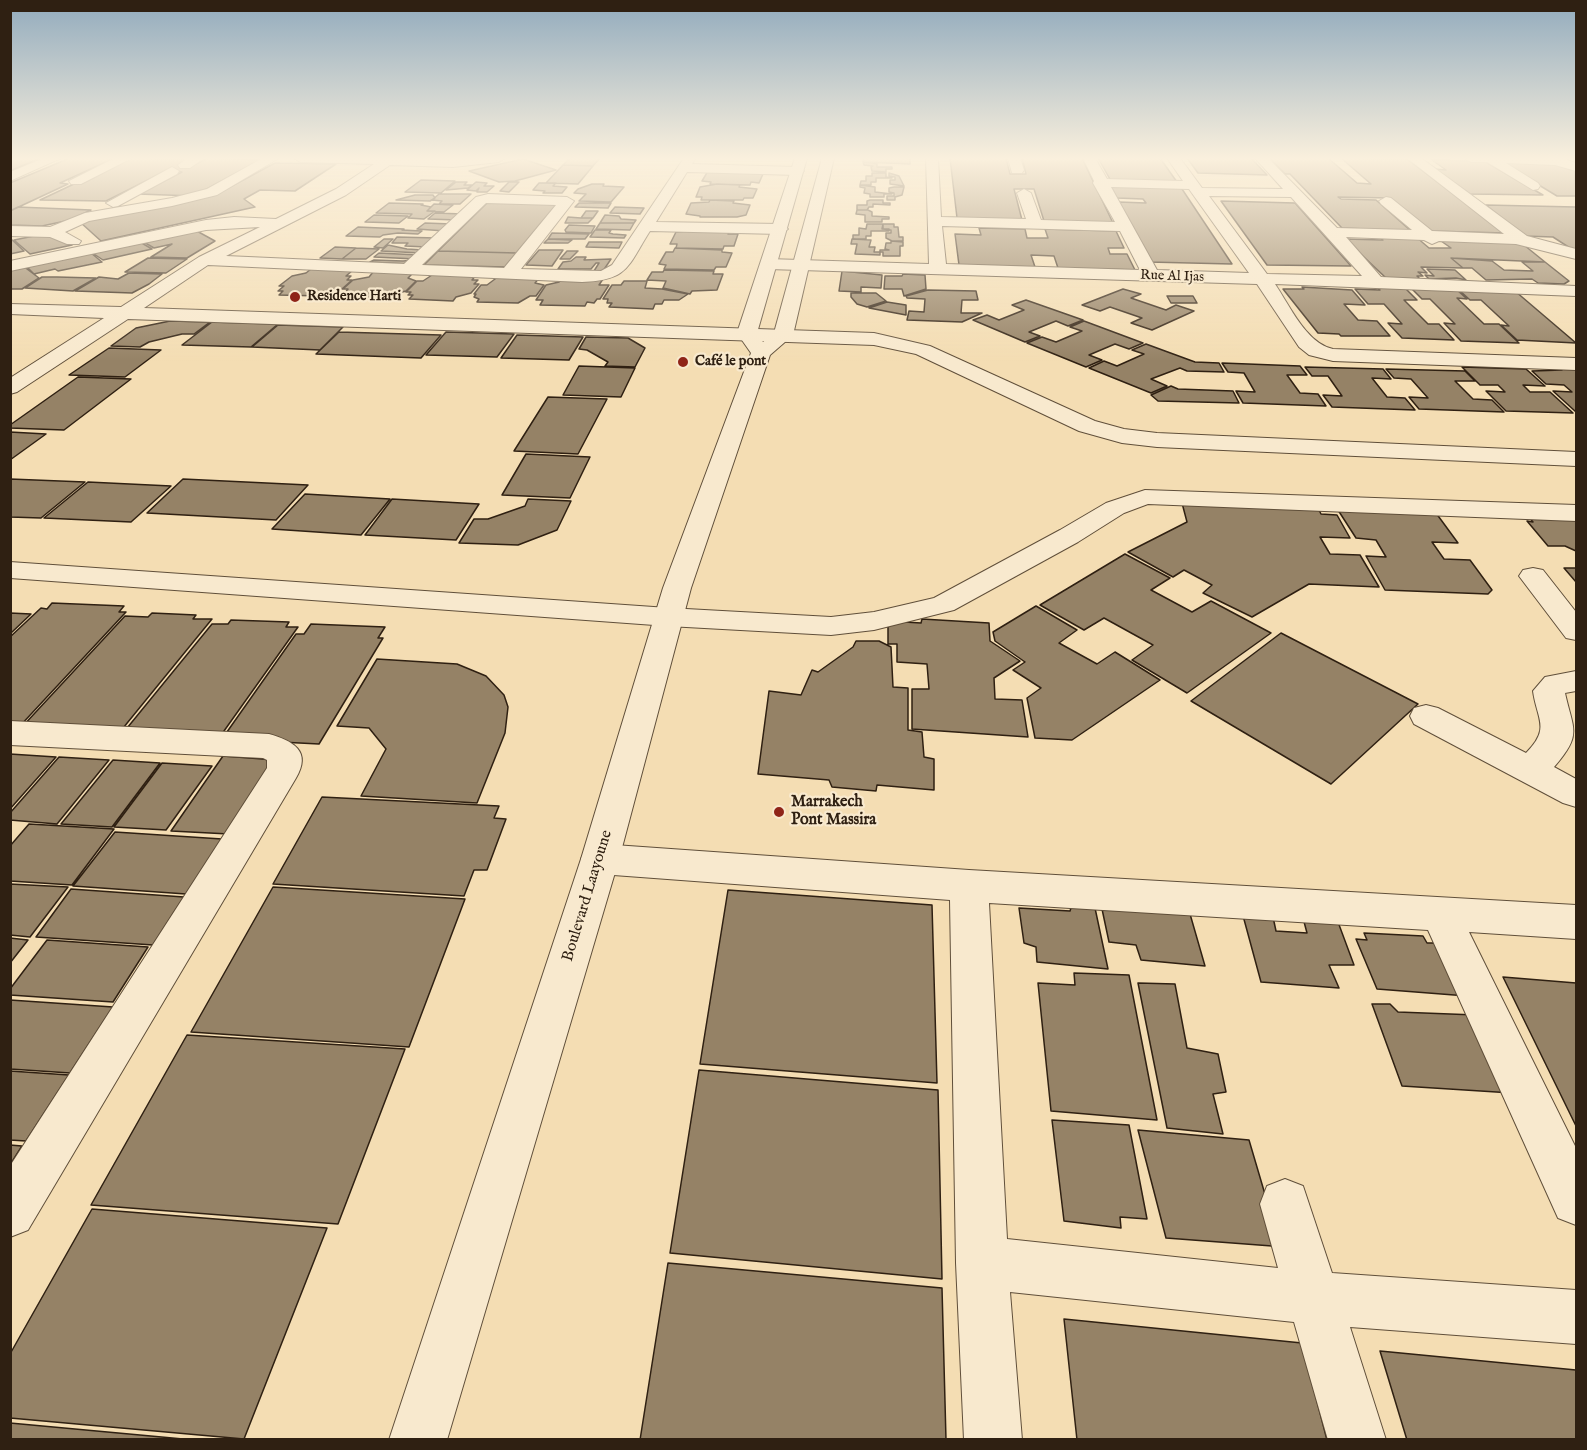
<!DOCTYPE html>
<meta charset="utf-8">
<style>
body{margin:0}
#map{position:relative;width:1587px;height:1450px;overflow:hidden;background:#f4ddb3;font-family:"IM FELL English",serif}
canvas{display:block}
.frame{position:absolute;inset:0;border:12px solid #2f2012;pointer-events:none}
</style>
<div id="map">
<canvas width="1587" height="1450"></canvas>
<div class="frame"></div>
</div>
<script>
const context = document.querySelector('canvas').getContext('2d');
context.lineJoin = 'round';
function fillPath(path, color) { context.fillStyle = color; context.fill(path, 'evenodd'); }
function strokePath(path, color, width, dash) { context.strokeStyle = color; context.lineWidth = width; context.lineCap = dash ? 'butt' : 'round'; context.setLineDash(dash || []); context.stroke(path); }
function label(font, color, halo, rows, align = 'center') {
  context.font = font + ' "IM FELL English",serif'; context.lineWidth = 4.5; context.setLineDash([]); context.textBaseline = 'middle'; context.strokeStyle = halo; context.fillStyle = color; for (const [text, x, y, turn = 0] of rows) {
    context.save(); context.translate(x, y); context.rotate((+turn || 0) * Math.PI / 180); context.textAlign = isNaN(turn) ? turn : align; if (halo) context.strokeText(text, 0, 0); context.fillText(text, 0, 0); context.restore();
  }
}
const building = new Path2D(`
 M10,158H41L10,171Z
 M70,158H115L60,183L68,184L10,211V183Z
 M129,158L191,159L179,165H194L208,158L260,160L194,196L138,194L182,172L166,171L106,201L40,200Z
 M570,158H600L593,166L563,165Z
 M864,158H910V164L863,162Z
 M950,158H1006L1010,174H1026L1022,158H1082L1113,223L1044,221L1034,189H1014L1022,220L957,218Z
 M1098,158H1160L1177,182L1111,181Z
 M1187,158H1251L1267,175L1198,173Z
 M1269,158H1328L1357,183L1371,184L1341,158L1407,159L1505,233L1429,231L1391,198L1338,197L1341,199L1376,200L1411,231L1342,228L1290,174H1285Z
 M523,159L556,170L515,181L499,182L469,171Z
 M1432,160L1484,161L1543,195L1470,194L1435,169L1446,170Z
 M863,162L873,163L877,164V167H892V169H886V172L872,171L871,167L873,166L864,165Z
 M1501,162L1558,163L1575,169L1576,196H1557Z
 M275,163L336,164L295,191L260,190L244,199L255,207L101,241L80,222L217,194Z
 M563,165L593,166L578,184L546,183Z
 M708,171L763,174L759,183L751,182L750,185L710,184L711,182L702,181Z
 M872,173H886V177L892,178H876V182H871V185H860L861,181H866V176H872Z
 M889,173L899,176L904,186L890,184V180H895V177L889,176Z
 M421,180L455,181L441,193L405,192Z
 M456,182H467L464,185H472L468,188L446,190Z
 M476,182L487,183L484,186H494L487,192H477L479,188L476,191L467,190Z
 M509,182H519L509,192L500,191Z
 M539,183H556L553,186L567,187L562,193H543L545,191L533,190Z
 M592,184H604L603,186L624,187L611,202L579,201L586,194L574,193L578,189Z
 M717,184L740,185L739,187L757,189L753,198H744L743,200H701L702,197H696L700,187Z
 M860,185L875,187V192L892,194H884V197H870V194L864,193L865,188L860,187Z
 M1110,185L1180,186L1232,264L1148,262L1119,202L1146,203L1143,199L1117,198Z
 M894,187H904L902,195L895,197V200H887V196H894V193L889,192V188Z
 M439,194H471L460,204H439L442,201L432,200Z
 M415,195H433L435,198L430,201L396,200Z
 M710,200L734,201L733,203L750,205L746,215L737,217H700V216L686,214L691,203L709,202Z
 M870,200H883V203H890V205L873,204V207H869L867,210H857V205H867V201Z
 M1221,201L1295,203L1351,266L1267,265Z
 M488,202L560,204L517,253L438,251Z
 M389,203L423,204L421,205L431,207L427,211H435L424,219L408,218L412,214L376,213Z
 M579,203H611L608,208L575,207Z
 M434,204L453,205L444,212L427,211Z
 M1486,205L1576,207V250L1570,248L1553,237L1524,236Z
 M18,207L91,210L70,220L42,226L10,225V211Z
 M615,207L644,208L640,214L610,213Z
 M857,210H868L872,212V216L889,217V219H882V222H865V215L856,214Z
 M586,211H598L593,218H581Z
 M435,213L463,214L457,220L428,219Z
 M374,215L408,216L399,223L365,222Z
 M605,215L619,216L621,219L636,220L634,223H600Z
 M568,217L581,218H593L588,223H565Z
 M425,223L452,224L445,231L417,229Z
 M600,223H634L630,230L596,229Z
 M867,224H883L882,229H889V231H871V236H866V239H853V235H859V228L866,229Z
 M883,224H894V227H898L899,237H903V241H892L886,238V233H891V230L883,229Z
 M569,225L595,226L591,233L566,232L565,230Z
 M358,227L404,229L402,230L422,231L418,234L398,233L383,235L380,237L346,236Z
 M979,228L1025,229L1027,238H1048L1045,229L1116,231L1124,248H1108L1110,254H1127L1135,270L1058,268L1054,256L1031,255L1035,267L959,265L955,234L981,235Z
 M195,230L215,241L187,258L151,257L172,244L154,248L142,241Z
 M595,230H611L609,233L613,234L626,235L624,238L590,237Z
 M687,231L729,232L728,234H738L734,246H724L723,249L676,248L677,244H670L676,232Z
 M54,232L72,245L30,254L14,240Z
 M552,233L589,234L585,239H548Z
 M1378,236H1415L1429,248H1451L1441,241H1519L1545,262L1451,258L1463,268L1421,267L1427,273L1418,272L1423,276H1417L1420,279L1386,278L1345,239L1383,240Z
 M397,237L437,238L427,247L405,246L408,243H392Z
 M10,238L24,251L10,254Z
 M384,239H393L383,248L374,247Z
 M548,239L572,240L568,243H544Z
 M852,239L871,240L869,247H875L874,252H880V255L855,254L857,244H851Z
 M891,241L903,242V246H900V256H883V252H880V250H889L885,249L886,243H891Z
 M140,242L152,249L103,260L91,252Z
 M589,242H622L619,248L586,247Z
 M388,245L407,249L424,250L421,253L381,251Z
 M335,247L356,248L342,259L320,258Z
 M356,248L379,249L366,259H342Z
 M675,248L722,250V252L732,253L726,267H716L714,270L664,269L666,265L659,264L666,252H673Z
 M539,250H563L552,266L526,265Z
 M438,251L517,253L505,267L424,265Z
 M567,251H578L570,259H560Z
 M91,253L102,262L58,271L55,269L34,274L27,267Z
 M379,253L419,255L416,259L374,257Z
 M576,257H586L584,260L611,259L603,271H594L599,263H596L591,269H558L563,262L571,261Z
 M148,258L187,259L166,273L125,272Z
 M1451,258L1492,261L1504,270L1533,271L1522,262H1545L1569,281L1564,284L1538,283L1532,279L1486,280L1472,268H1463Z
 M374,260L403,261L414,260L410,264L370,262Z
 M23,266L39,278L22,289H10V269Z
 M311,269L353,270L346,276H351L347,280H352L342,289L336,288L322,296L279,295L283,291H278L284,286H279L292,276L306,273Z
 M1427,269L1455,270L1466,280L1456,278L1429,279L1425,275L1434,276Z
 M664,270L714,271L713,274H723L717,290L692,291L690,294L663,288L666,281L647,280L652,272H663Z
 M374,271L414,272L408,278L416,281L406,291L391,295L387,299L344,297L349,293H345L348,289H343L353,280L369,277Z
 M842,271L882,275L881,288L861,287V292L839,291Z
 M129,273L162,274L149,284L132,293L75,291L99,277L118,279Z
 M435,273L477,274L472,280H478L474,284H479L471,293L456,297L453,301L409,299L413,295H408L411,292H406L417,281H423Z
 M903,274L925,275L926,289L904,296L902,289H884L885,276H902Z
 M499,276L540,277L535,283L544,285L536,296H530L518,303L477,302L479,299L474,297L476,294H474L481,285H487Z
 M42,277H57L96,278L73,291L25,288Z
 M563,278L603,279L599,285H609L600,299H597L594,303L587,302L585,306L540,305L543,300H536L546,285L559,282Z
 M624,281H647L645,288L662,289L688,294L679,300H664L662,304H655L653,309L609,307L612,303H607L608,299H603L612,285H621Z
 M1376,286L1404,287L1417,300H1404L1428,324H1439L1454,340L1402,338L1388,323L1402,324L1384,304H1368L1355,289L1380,290Z
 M1302,287L1352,290L1365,305L1344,304L1358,320L1377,321L1390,336H1341L1339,334L1318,333L1283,289H1304Z
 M1410,287L1456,289L1467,299L1457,298L1484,324H1499L1519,343L1461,341L1444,323L1455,324L1430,299H1422Z
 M1123,289L1141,294L1131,298L1166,310L1176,305L1194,311L1152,330L1131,323L1142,318L1110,307L1100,311L1082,305Z
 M1458,289L1515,291L1576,343L1517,340L1501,325L1509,326L1481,300H1470Z
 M928,290L976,291L978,300H962L961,313H982L962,322L907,320L909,311L924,312L925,299L907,298L906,296Z
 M851,293H876L886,301L867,307L857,304L851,297Z
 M1167,296H1193L1197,303H1171Z
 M1026,300L1083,320L1068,326L1056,321L1029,332L1040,336L1025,342L973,320L987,315L999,320L1024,310L1012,305Z
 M887,302L906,305V315L869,308Z
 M170,321L210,322L194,334H182L149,342L140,347L111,346L136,328Z
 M1084,321L1143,343L1129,349L1115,344L1089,355L1102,360L1086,367L1027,343L1042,337L1056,342L1082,331L1070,327Z
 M212,322L278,324L251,347L182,345Z
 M278,325L343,327L320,350L252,347Z
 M339,332L441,335L421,358L316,354Z
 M446,332L514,334L497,357L426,355Z
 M517,335L583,337L569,360L501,358Z
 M586,337L628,338L645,348L635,367L605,366L608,362L587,350L579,349Z
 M1146,344L1195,362L1219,363L1224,372L1187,371L1180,368L1151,379L1167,386L1151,393L1089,368L1104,361L1117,366L1144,354L1132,350Z
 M109,348L161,350L125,377L69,375Z
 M1222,363L1300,366L1307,375H1287L1300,393L1318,394L1326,406L1243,403L1236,391L1255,392L1244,373L1228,372Z
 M579,366L635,368L621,397L563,395Z
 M1305,367L1383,369L1391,379L1372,378L1387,397L1405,398L1415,410L1332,407L1323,395L1342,396L1328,376H1312Z
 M1462,367L1526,369L1545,386L1523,385L1530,392H1550L1573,413L1506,411L1486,391L1505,392L1498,385H1480Z
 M1559,368H1576V412L1553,391L1572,392L1564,385L1546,384L1532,371L1562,370Z
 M1386,369L1465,371L1475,381H1455L1473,399L1492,400L1504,412L1419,409L1409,397L1428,398L1411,379L1394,378Z
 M78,377L131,379L64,430L10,428V425Z
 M1171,386L1178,389L1233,391L1239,403L1158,401L1151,395Z
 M548,397L607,399L578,454L514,451Z
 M10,432L46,434L10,460Z
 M526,454L590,457L570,498L502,495Z
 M10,479L85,482L41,518L10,517Z
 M183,479L308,485L276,520L147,513Z
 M88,482L171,486L131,522L44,518Z
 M305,494L390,499L361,535L272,529Z
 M392,499L479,504L456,540L365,535Z
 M528,499L571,501L557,530L518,545L459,543L474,519H488L525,506Z
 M1182,503L1318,508L1321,514L1337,515L1350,538L1320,537L1330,554L1360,555L1379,587L1309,584L1252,617L1203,593L1212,585L1184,570L1173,577L1128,552L1187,522Z
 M1338,510L1436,513L1458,543L1432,542L1444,559L1470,560L1492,590L1488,594L1385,590L1366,556L1386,557L1376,540L1356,538Z
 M1529,517L1576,519V551L1565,546H1548L1527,521L1533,522Z
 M1125,554L1170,578L1151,590L1192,612L1211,601L1271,633L1187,693L1132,660L1153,645L1104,618L1084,630L1040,605Z
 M1564,568H1576V582Z
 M52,603L124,606L119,612H126L19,727H10V637L41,608L47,609Z
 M1036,606L1077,630L1059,643L1097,664L1115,652L1160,680L1072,740L1035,738L1027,698L1041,688L1013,670L1025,662L995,641L993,632Z
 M10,613L31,614L10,634Z
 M152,613L196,615L193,619H212L119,733L21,728L125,616L148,617Z
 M922,619L989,623L990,641L1020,661L994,678L995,699L1022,700L1028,737L912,729V689H929L927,664L897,662V644H888V621L921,623Z
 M231,620L289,622L286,627H298L219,738L123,733L212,624H228Z
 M311,624L385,627L378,638H383L319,744L222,739L296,634H304Z
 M1281,633L1418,704L1331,784L1191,701Z
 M856,641H879L891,647L893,687L908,688V730L922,732L924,757L934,759V790L877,785L876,791L832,787L829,780L758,774L769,691L801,695L812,670L818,672L853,647Z
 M377,659L457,664L486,676L504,695L508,707L505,733L477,803L361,796L386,749L369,728L337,726Z
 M10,754L56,757L10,809Z
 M223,756L276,760L229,834L171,831Z
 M59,757L109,760L57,824L10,820V813Z
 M113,760L160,763L112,827L61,824Z
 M162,763L212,766L166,830L114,827Z
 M322,797L499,806L494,818L506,819L487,870H474L464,896L273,884Z
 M29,824L114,829L72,885L10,881V846Z
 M115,832L222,839L186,894L73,886Z
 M10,884L68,887L30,937L10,935Z
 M273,887L465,899L409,1047L191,1032Z
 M71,889L184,897L153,945L36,937Z
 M728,890L932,905L937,1083L700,1064Z
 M1072,905L1095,908L1108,969L1037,962L1036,947L1024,943L1019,908L1070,911Z
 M1188,907L1205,966L1141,960L1136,945L1109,942L1102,909Z
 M1242,912L1273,917L1276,931L1307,933L1303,918L1338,922L1354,965H1329L1339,988L1261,982Z
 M1364,933L1423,936L1427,943H1442L1467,996L1377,989L1356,939L1367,940Z
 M10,938L28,940L10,963Z
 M47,940L148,947L113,1002L10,995V989Z
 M1074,973L1129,975L1157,1120L1051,1111L1038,983L1075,985Z
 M1503,977L1576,983V1126Z
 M1138,983L1175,984L1187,1048L1218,1054L1226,1092L1213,1094L1223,1134L1167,1128Z
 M10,1000L113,1007L70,1073L10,1069Z
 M1372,1004H1390L1398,1012L1476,1015L1512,1093L1402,1086Z
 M187,1035L405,1049L338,1224L91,1205Z
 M699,1070L938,1090L942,1279L670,1253Z
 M10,1071L69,1075L26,1141L10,1140Z
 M1052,1120L1129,1125L1147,1219L1120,1217L1121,1228L1064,1221Z
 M1138,1130L1249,1140L1277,1235L1272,1246L1166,1238Z
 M10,1145L22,1146L10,1165Z
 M92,1209L327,1228L244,1439L10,1418V1354Z
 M668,1263L942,1288L946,1440H640Z
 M1064,1319L1302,1343L1327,1440H1077Z
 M1380,1351L1576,1370V1440H1407Z
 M10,1423L194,1440H10Z`);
const minor = new Path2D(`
 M44,158H61L10,181V172Z
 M115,158H132L81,184H71L69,181Z
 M188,158H204L190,168H180L178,165Z
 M263,158H279L217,195L172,206L89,221L65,232L81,241L79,244H67L50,237L10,236V226L50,227L85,213L172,198L207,189Z
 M294,158H505L499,162L453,167L390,165L346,195L226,256L404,264L476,197L488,194L567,197L574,201L521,269L601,271L612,265L684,158H696L692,164L797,167L804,171L797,175L687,172L656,222L780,224L788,229L780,234L650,231C627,267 629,280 582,282L208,265L144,308L874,333L930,346L1095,421L1124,429L1157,433L1576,452V466L1157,447L1122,443L1079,431L916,354L874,345L128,319L17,392L10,394V378L104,318L10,314V304L121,307L199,257L260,227L206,230L10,271V261L206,220L234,217L276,219L336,189L374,164L300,162ZM486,203L556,205L504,268L422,265Z
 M926,158H938L941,217L1026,219L1017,193L1024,189L1031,193L1041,220L1115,222L1093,183L1094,181L1083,158H1095L1107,179L1183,181L1167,158H1180L1202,188L1283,189L1255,158H1268L1337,228L1412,230L1381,204L1379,201L1386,197L1391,198L1432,231L1504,234L1407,158H1421L1527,236L1576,249V259L1516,244L1439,241L1432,244L1424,240L1346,237L1381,277L1576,286V296L1275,284C1290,306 1306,343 1333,349L1576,358V370L1333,361L1309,355L1299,347L1257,284L768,269L760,264L768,259L929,264ZM1111,187L1189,189L1249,273L1157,270ZM1209,196L1291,197L1362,276L1267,274ZM942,226L1120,231L1140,270L946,264Z
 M1008,158H1020L1024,170L1022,173H1012Z
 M1465,158H1560L1576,163V171L1555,165L1506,163L1538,183L1540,186L1538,189L1533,190L1487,162H1471Z
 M172,167L179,171L177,174L118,206L113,207L106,203Z
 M1145,490L1576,505V521L1148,504L1124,513L1078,542L954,610L874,630L831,635L668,626L10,578V562L668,608L831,617L874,612L934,598L1060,530L1106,503Z
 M1533,568L1543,570L1576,612V640L1566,638L1519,576L1523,570Z
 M1576,671V691L1565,693C1573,730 1583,734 1554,767L1576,779V807L1563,803L1414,724L1410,716L1414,708L1426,705L1438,708L1526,753C1551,728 1537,720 1533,691L1545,677Z
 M10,721L269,734C293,741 312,751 296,778L28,1230L10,1237V1166L267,768V760L263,758L10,745Z
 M600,844L969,870L1576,905V939L1469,932L1576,1148V1225L1558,1218L1428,930L989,903L1007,1239L1278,1268L1260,1204L1267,1186L1285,1179L1303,1186L1332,1273L1576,1290V1344L1350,1327L1386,1440H1328L1294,1322L1010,1292L1022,1440H964L956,1263L950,900L600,874L587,870L581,859L587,848Z`);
const tertiary = new Path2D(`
 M795,158H807L757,333L763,342L774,333L822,158H834L793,335L770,355L691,588L619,859L447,1440H389L581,859L663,588L751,353L737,333Z`);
const markers = [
 [295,297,6,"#8f2418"],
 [683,362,6,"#8f2418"],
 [779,812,6,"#8f2418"]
];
const farStreetnames = [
 ["Rue Al Ijas",1172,277,2]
];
const farPoinames = [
 ["Residence Harti",307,297],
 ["Café le pont",695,362]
];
const poiNames = [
 ["Marrakech",791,803],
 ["Pont Massira",791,821]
];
const streetNames = [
 ["Boulevard Laayoune",588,896,-73]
];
fillPath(building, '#958266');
strokePath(building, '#2f2012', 1.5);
strokePath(minor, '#604f3a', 2);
strokePath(tertiary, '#604f3a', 2);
fillPath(minor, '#f8e9ce');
fillPath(tertiary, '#f8e9ce');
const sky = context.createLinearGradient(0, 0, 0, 361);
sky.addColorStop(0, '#92abbd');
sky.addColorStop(0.44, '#faf0dd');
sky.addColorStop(1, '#faf0dd00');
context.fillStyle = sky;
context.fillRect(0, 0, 1587, 361);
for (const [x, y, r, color] of markers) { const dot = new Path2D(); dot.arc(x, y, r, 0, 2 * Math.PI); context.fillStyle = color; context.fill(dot); strokePath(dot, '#f8e9ce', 2); }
label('14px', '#2f2012', '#f8e9ce', farStreetnames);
label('bold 14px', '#2f2012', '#f8e9ce', farPoinames, 'left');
label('bold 16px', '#2f2012', '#f8e9ce', poiNames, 'left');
label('16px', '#2f2012', '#f8e9ce', streetNames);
</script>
